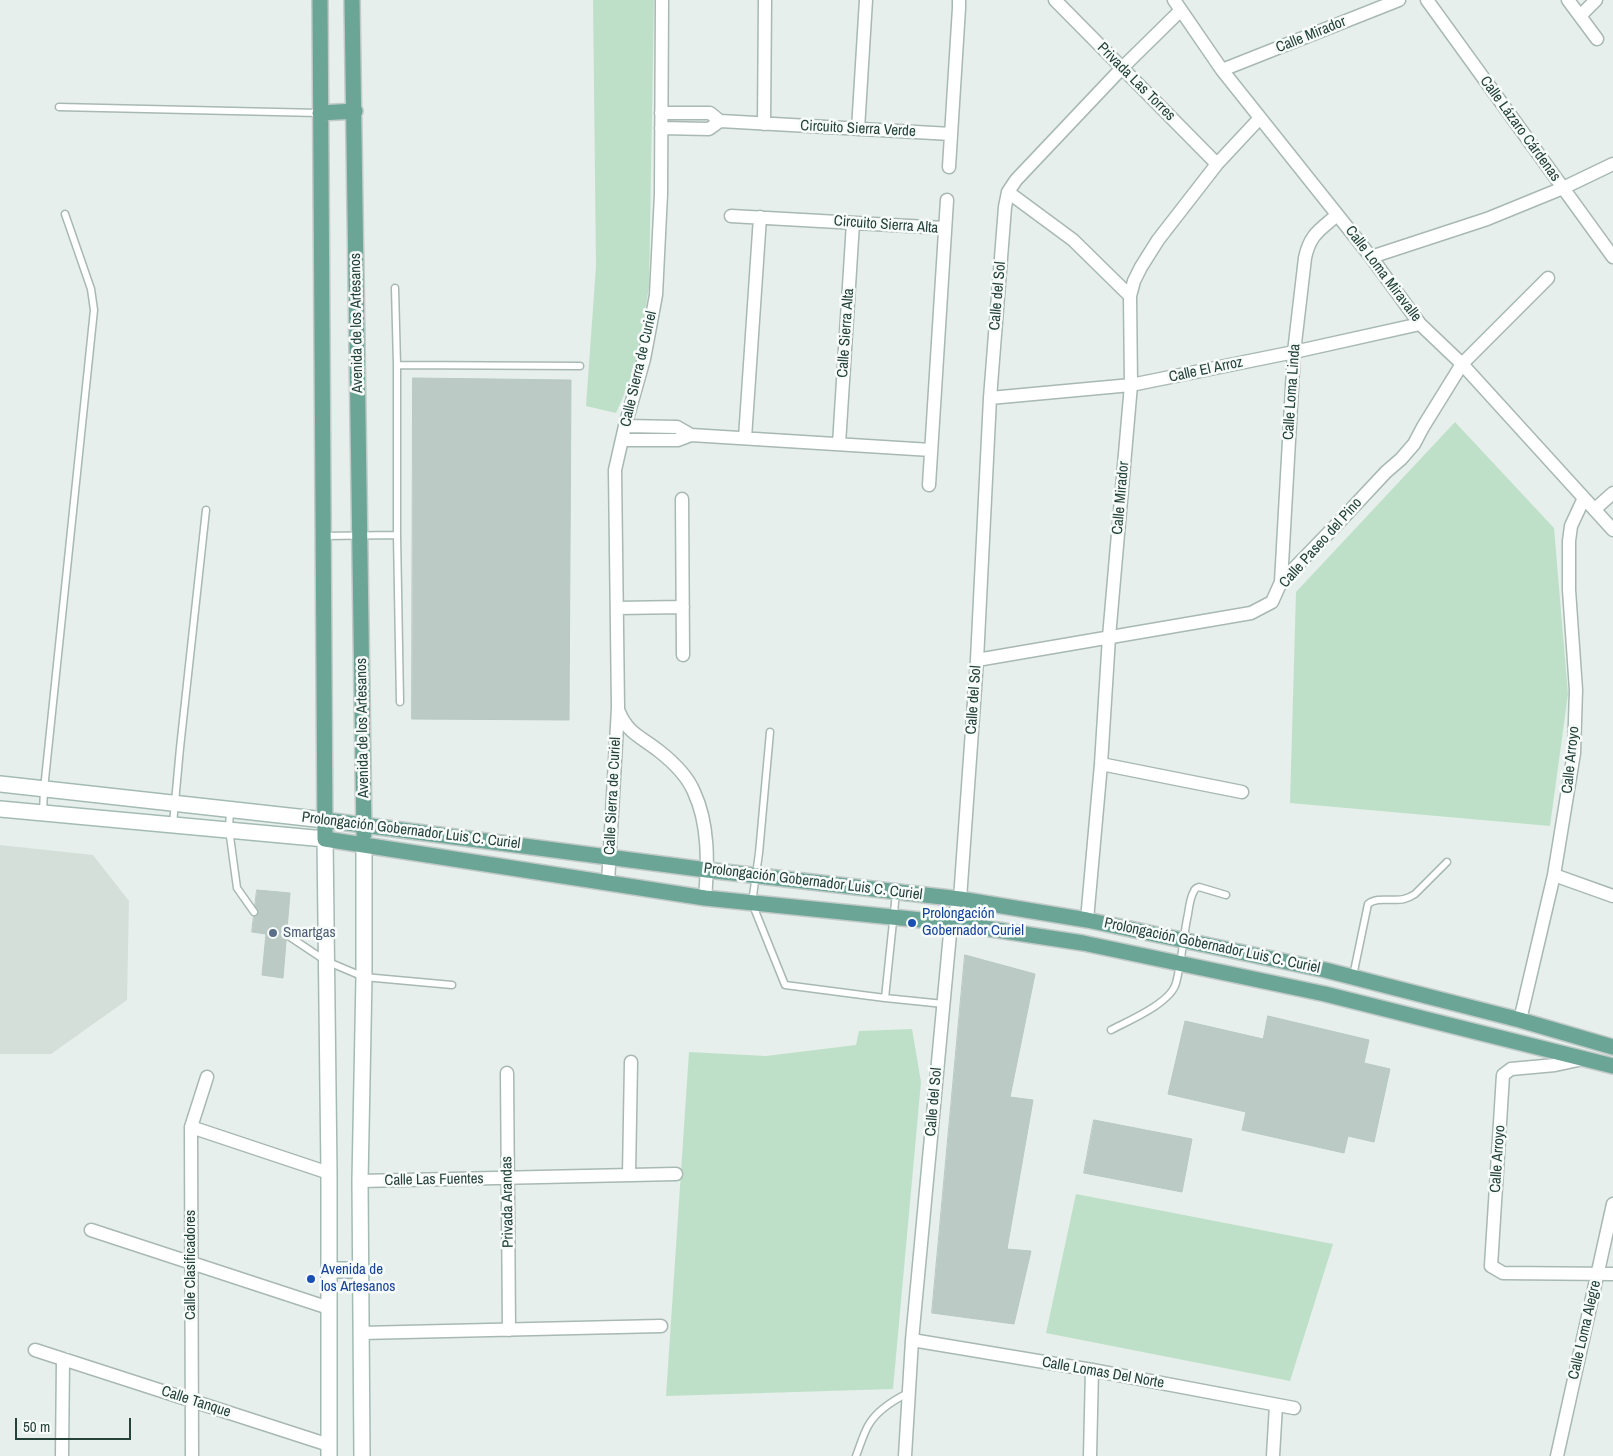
<!DOCTYPE html>
<meta charset="utf-8">
<style>
body{margin:0}
#map{position:relative;width:1613px;height:1456px;overflow:hidden;background:#e6efeb;font-family:"Archivo Narrow",sans-serif}
canvas{display:block}
.scale{position:absolute;left:15px;top:1418px;width:116px;height:22px;box-sizing:border-box;border:2px solid #24423a;border-top:0;padding-left:6px;font-size:15px;line-height:18px;white-space:nowrap;color:#24423a;-webkit-text-stroke:4px #f7fbf9;paint-order:stroke}
</style>
<div id="map">
<canvas width="1613" height="1456"></canvas>
<div class="scale">50 m</div>
</div>
<script>
const context = document.querySelector('canvas').getContext('2d');
context.lineJoin = 'round';
function fillPath(path, color) { context.fillStyle = color; context.fill(path, 'evenodd'); }
function strokePath(path, color, width, dash) { context.strokeStyle = color; context.lineWidth = width; context.lineCap = dash ? 'butt' : 'round'; context.setLineDash(dash || []); context.stroke(path); }
function label(font, color, halo, rows, align = 'center') {
  context.font = font + ' "Archivo Narrow",sans-serif'; context.lineWidth = 5; context.setLineDash([]); context.textBaseline = 'middle'; context.strokeStyle = halo; context.fillStyle = color; for (const [text, x, y, turn = 0] of rows) {
    context.save(); context.translate(x, y); context.rotate((+turn || 0) * Math.PI / 180); context.textAlign = isNaN(turn) ? turn : align; if (halo) context.strokeText(text, 0, 0); context.fillText(text, 0, 0); context.restore();
  }
}
const built = new Path2D(`
 M0,845L93,855L129,901L127,1000L51,1054H0Z`);
const green = new Path2D(`
 M593,0H654L649,287L635,370L616,413L586,406L596,266Z
 M1455,422L1554,528L1568,694L1550,826L1290,803L1296,592Z
 M912,1029L921,1082L893,1389L666,1396L689,1052L766,1056L856,1045L859,1031Z
 M1076,1194L1333,1244L1290,1381L1046,1333Z`);
const building = new Path2D(`
 M413,378L571,380L569,720L412,719Z
 M257,890L290,893L283,978L262,975L266,934L252,932Z
 M965,955L1035,974L1010,1097L1033,1100L1007,1249L1031,1251L1014,1324L932,1313Z
 M1268,1016L1369,1040L1364,1063L1390,1069L1374,1142L1348,1136L1344,1153L1242,1130L1246,1112L1168,1094L1185,1021L1263,1039Z
 M1094,1120L1192,1139L1182,1192L1084,1173Z`);
const lane = new Path2D(`
 M59,107L319,113
 M395,288L397,365
 M397,535L400,702
 M324,536L397,535V365L580,366
 M770,732L759,853L752,903L785,985L885,998L896,893
 M230,810L229,829L237,888L254,912
 M43,813L44,789L94,310L91,289L65,214
 M173,824L180,748L206,510
 M287,935L326,961L364,977L452,985
 M1353,976L1368,904C1377,896 1393,902 1404,899C1408,898 1412,896 1415,894L1447,862
 M885,998L944,1004
 M1111,1030C1128,1021 1171,1003 1176,983C1182,961 1183,937 1188,914C1189,907 1190,898 1194,891C1195,888 1196,888 1199,887L1226,895
 M856,1456C860,1446 863,1435 868,1426C876,1411 894,1400 908,1393`);
const street = new Path2D(`
 M1055,0L1217,164
 M1174,0L1222,70L1371,257L1420,324L1462,364L1613,530
 M1427,0L1613,257
 M1568,0L1597,39
 M1580,16L1596,0
 M1222,70L1399,0
 M661,113H710L720,121L951,134
 M764,124L765,0
 M661,128L709,129L720,121
 M858,129L866,0
 M949,167L959,8V0
 M1008,192L1073,240L1130,296
 M731,216L945,228
 M1371,257L1487,219L1563,188L1613,164
 M990,398L1131,385L1294,352L1420,324
 M625,426L677,427L691,435
 M745,438L760,217
 M622,440H678L691,435L931,450
 M839,444L853,223
 M929,485L947,200
 M682,499L683,655
 M1595,509L1613,493
 M1281,582L1294,352L1305,258C1310,234 1320,230 1337,215
 M617,608L683,607
 M977,660L1251,613L1272,602L1281,582L1342,519L1386,472L1401,459L1414,444L1423,427L1462,364L1548,278
 M619,712C627,733 643,738 659,751C673,762 687,775 694,792C709,824 708,863 705,898
 M1101,764L1242,792
 M1554,875L1613,896
 M608,883L618,708L615,470L625,426L644,359L656,295L661,194L662,0
 M1087,920L1101,764L1109,637L1131,385L1130,296L1134,281L1141,267L1158,240L1217,164L1259,119
 M1520,1020L1554,875L1574,753L1576,690L1569,590V541L1571,526L1584,498
 M1583,1059L1555,1065L1511,1069L1503,1075L1491,1266L1503,1273L1613,1274
 M507,1073L509,1330
 M191,1127L329,1173
 M629,1175L631,1062
 M360,1181L676,1174
 M91,1230L329,1308
 M361,1333L661,1326
 M912,1340L1092,1370L1294,1408
 M35,1350L329,1445
 M62,1456L63,1359
 M192,1456L191,1127L207,1077
 M905,1456L912,1340L951,923L960,899L977,660L990,398L1005,207L1008,192L1016,180L1122,68L1181,10
 M1090,1456L1092,1370
 M1273,1456L1276,1405
 M1557,1456L1613,1204`);
const secondary = new Path2D(`
 M0,784L325,820
 M0,809L325,839L329,1173V1456
 M329,1270H361
 M362,1456L360,1181L364,977V845`);
const primary = new Path2D(`
 M320,0L325,839L705,898L951,923L1083,943L1325,994L1613,1066
 M352,0L364,834
 M320,113L355,111
 M325,820L707,870L960,899L1087,920L1325,970L1520,1020L1613,1047`);
const markers = [
 [912,923,5,"#1a4fb4"],
 [273,933,5,"#5c6f8a"],
 [311,1279,5,"#1a4fb4"]
];
const streetNames = [
 ["Calle Mirador",1311,35,-22],
 ["Privada Las Torres",1136,82,45],
 ["Circuito Sierra Verde",858,129,3],
 ["Calle Lázaro Cárdenas",1520,129,54],
 ["Circuito Sierra Alta",886,225,4],
 ["Calle Loma Miravalle",1383,274,53],
 ["Calle del Sol",998,296,-85],
 ["Avenida de los Artesanos",357,323,-91],
 ["Calle Sierra Alta",846,333,-86],
 ["Calle Sierra de Curiel",639,369,-77],
 ["Calle El Arroz",1206,370,-12],
 ["Calle Loma Linda",1292,392,-86],
 ["Calle Mirador",1121,498,-85],
 ["Calle Paseo del Pino",1321,543,-48],
 ["Calle del Sol",974,700,-86],
 ["Avenida de los Artesanos",363,728,-91],
 ["Calle Arroyo",1571,760,-84],
 ["Calle Sierra de Curiel",613,796,-87],
 ["Prolongación Gobernador Luis C. Curiel",411,831,7],
 ["Prolongación Gobernador Luis C. Curiel",813,882,7],
 ["Prolongación Gobernador Luis C. Curiel",1212,946,12],
 ["Calle del Sol",934,1102,-85],
 ["Calle Arroyo",1498,1159,-86],
 ["Calle Las Fuentes",434,1180,-1],
 ["Privada Arandas",508,1202,-91],
 ["Calle Clasificadores",191,1265,-90],
 ["Calle Loma Alegre",1585,1330,-77],
 ["Calle Lomas Del Norte",1103,1373,10],
 ["Calle Tanque",196,1402,18]
];
const transitNames = [
 ["Prolongación",922,914],
 ["Gobernador Curiel",922,931],
 ["Avenida de",321,1270],
 ["los Artesanos",321,1287]
];
const serviceNames = [
 ["Smartgas",283,933]
];
fillPath(built, '#d4dfda');
fillPath(green, '#bfe0c8');
fillPath(building, '#bbcac4');
strokePath(building, '#b8c9c2', 1);
strokePath(lane, '#a8b8b2', 9);
strokePath(street, '#a8b8b2', 15);
strokePath(secondary, '#a4bbb3', 18);
strokePath(primary, '#c2cac8', 18);
strokePath(lane, '#fff', 6);
strokePath(street, '#fff', 12);
strokePath(secondary, '#fff', 15);
strokePath(primary, '#6aa596', 15);
for (const [x, y, r, color] of markers) { const dot = new Path2D(); dot.arc(x, y, r, 0, 2 * Math.PI); context.fillStyle = color; context.fill(dot); strokePath(dot, '#f7fbf9', 2); }
label('15px', '#24423a', '#f7fbf9', streetNames);
label('15px', '#164399', '#f7fbf9', transitNames, 'left');
label('15px', '#4e5e75', '#f7fbf9', serviceNames, 'left');
</script>
